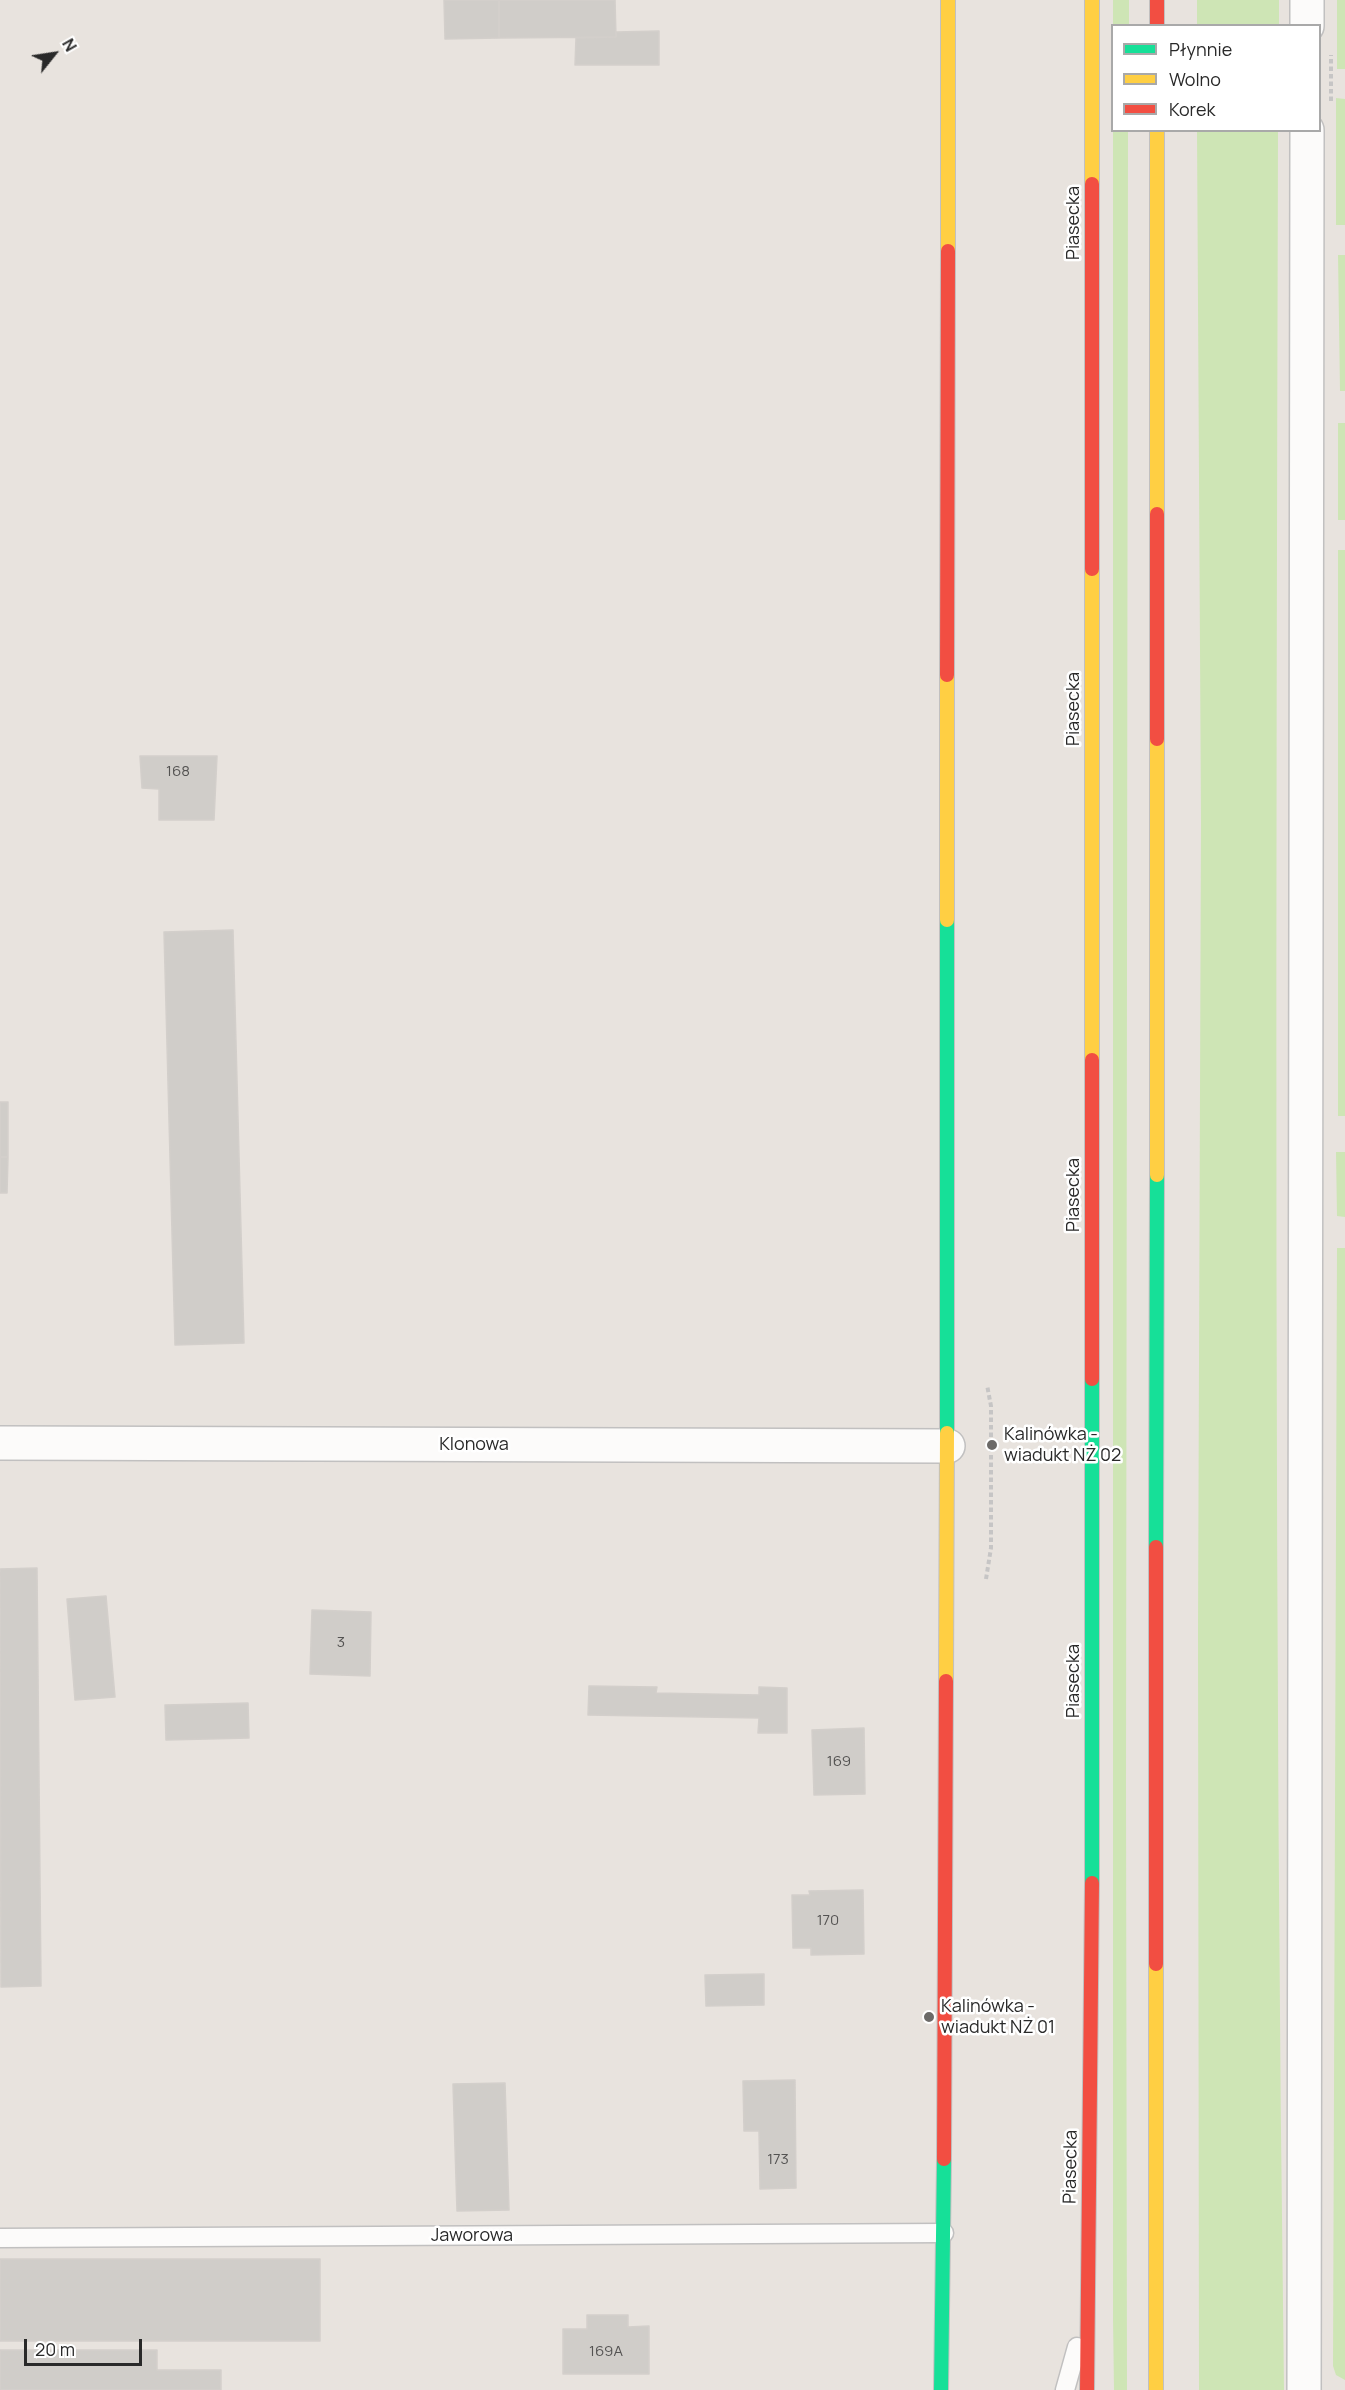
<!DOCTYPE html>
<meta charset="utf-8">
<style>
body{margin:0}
#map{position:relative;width:1345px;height:2390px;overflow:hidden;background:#e8e3de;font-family:Manrope,sans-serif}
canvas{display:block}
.legend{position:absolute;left:1111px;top:24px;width:210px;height:108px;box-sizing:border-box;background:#fff;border:2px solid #a9a9a9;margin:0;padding:8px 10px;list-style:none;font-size:18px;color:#292929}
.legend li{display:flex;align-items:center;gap:12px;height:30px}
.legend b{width:30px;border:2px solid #a9a9a9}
.north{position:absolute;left:24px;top:24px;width:60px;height:60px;-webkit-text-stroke:4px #fff;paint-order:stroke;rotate:60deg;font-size:16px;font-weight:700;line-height:24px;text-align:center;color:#292929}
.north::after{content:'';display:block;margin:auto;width:21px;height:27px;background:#292929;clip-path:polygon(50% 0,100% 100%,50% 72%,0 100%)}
.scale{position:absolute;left:24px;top:2339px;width:118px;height:27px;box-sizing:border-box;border:3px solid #292929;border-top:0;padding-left:8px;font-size:18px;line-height:21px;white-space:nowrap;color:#292929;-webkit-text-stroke:4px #fff;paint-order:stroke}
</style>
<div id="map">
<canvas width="1345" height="2390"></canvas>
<ul class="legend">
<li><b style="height:8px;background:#16e098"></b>Płynnie</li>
<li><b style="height:8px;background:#ffcf43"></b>Wolno</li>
<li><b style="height:8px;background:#f24e42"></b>Korek</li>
</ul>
<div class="north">N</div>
<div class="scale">20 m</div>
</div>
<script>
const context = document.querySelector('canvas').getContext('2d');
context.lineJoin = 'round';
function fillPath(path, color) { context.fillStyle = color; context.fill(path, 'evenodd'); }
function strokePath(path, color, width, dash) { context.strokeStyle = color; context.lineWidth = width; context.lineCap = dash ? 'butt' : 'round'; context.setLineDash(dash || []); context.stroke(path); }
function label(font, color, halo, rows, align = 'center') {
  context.font = font + ' Manrope,sans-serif'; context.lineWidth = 5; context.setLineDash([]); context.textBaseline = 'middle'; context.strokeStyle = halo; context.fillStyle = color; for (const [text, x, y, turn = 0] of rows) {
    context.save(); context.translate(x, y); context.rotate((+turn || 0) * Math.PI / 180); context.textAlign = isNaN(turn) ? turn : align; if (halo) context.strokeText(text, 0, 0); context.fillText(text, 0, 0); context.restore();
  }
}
const green = new Path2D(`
 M1113,0H1129V25H1113Z
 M1197,0H1279V25H1197Z
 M1337,0H1345V69H1337Z
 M1336,98L1345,99V225H1336Z
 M1113,131H1128L1126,1779L1127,2390H1114L1113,2318Z
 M1197,131H1278C1276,884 1274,1637 1284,2390H1199L1198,1630L1201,822Z
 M1338,255H1345V391H1340Z
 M1338,423H1345V520H1338Z
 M1338,550H1345V1116H1338Z
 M1336,1152H1345V1217L1337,1216Z
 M1337,1248H1345V2380L1336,2375L1333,2366Z`);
const building = new Path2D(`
 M444,0H499V38L445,39Z
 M499,0H615L616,37L499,38Z
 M659,31V65H575L576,38L616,37V32Z
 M140,756H217L214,820H159V789L142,788Z
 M233,930L244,1343L175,1345L164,932Z
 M0,1102H8V1157H0Z
 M0,1157H8L7,1193H0Z
 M37,1568L41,1986L1,1987L0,1569Z
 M106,1596L115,1697L75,1700L67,1599Z
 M312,1610L371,1612L370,1676L310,1674Z
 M589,1686L657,1687L656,1693L759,1695V1687L787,1688V1733H758L759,1718L588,1715Z
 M248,1703L249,1738L166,1740L165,1705Z
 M864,1728L865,1794L814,1795L812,1730Z
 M863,1890L864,1954L811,1955V1948H793L792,1895H810L809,1891Z
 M764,1974V2005L706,2006L705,1975Z
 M795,2080L796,2188L760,2189L759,2131H744L743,2081Z
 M505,2083L509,2210L457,2211L453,2084Z
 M0,2259H320V2341H0Z
 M587,2315H628V2327L649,2326V2374H563V2329H587Z
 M0,2350H157V2370H221V2390H0Z`);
const path = new Path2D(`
 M1331,101V55
 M986,1579L991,1548V1406L987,1385`);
const lane = new Path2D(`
 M0,2238L944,2233
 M1065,2390L1077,2347`);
const street = new Path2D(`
 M1307,26V0
 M0,1443L948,1446
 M1304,2390L1307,130`);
const fast = new Path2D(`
 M1092,1379V1883
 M947,1433V920
 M1156,1547L1157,1175
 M941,2390L944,2159`);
const slow = new Path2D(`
 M1092,0V184
 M948,251V0
 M1157,514V130
 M1092,569V1060
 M947,920V675
 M1157,1175V739
 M946,1681L947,1433
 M1156,2390V1964`);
const jam = new Path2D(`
 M1157,0V26
 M1092,184V569
 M947,675L948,251
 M1157,739V514
 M1092,1060V1379
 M1156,1964V1547
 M944,2159L946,1681
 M1087,2390L1092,1883`);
const markers = [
 [992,1445,6,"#6c6a68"],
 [929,2017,6,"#6c6a68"]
];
const numberNames = [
 ["168",178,772],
 ["3",341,1643],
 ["169",839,1762],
 ["170",828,1921],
 ["173",778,2160],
 ["169A",606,2352]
];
const streetNames = [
 ["Piasecka",1074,223,-90],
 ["Piasecka",1074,709,-90],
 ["Piasecka",1074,1195,-90],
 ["Klonowa",474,1445],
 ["Piasecka",1074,1681,-90],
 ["Piasecka",1071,2167,-89],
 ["Jaworowa",472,2236]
];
const poiNames = [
 ["Kalinówka -",1004,1435],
 ["wiadukt NŻ 02",1004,1456],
 ["Kalinówka -",941,2007],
 ["wiadukt NŻ 01",941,2028]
];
fillPath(green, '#cee5b5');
fillPath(building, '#d0cdc9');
strokePath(building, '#d3cfcb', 1.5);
strokePath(lane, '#c1c0c0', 21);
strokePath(street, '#c1c0c0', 36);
strokePath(fast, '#c1c0c0', 16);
strokePath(slow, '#c1c0c0', 16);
strokePath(jam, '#c1c0c0', 16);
strokePath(path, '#c6c5c5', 4, [4.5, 3]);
strokePath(lane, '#fcfbfa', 18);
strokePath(street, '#fcfbfa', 33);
strokePath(fast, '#16e098', 14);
strokePath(slow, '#ffcf43', 14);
strokePath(jam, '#f24e42', 14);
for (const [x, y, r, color] of markers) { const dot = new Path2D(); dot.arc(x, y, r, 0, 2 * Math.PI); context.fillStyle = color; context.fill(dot); strokePath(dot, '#fff', 2); }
label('15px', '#545352', null, numberNames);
label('18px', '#292929', '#fff', streetNames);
label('18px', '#292929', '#fff', poiNames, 'left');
</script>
